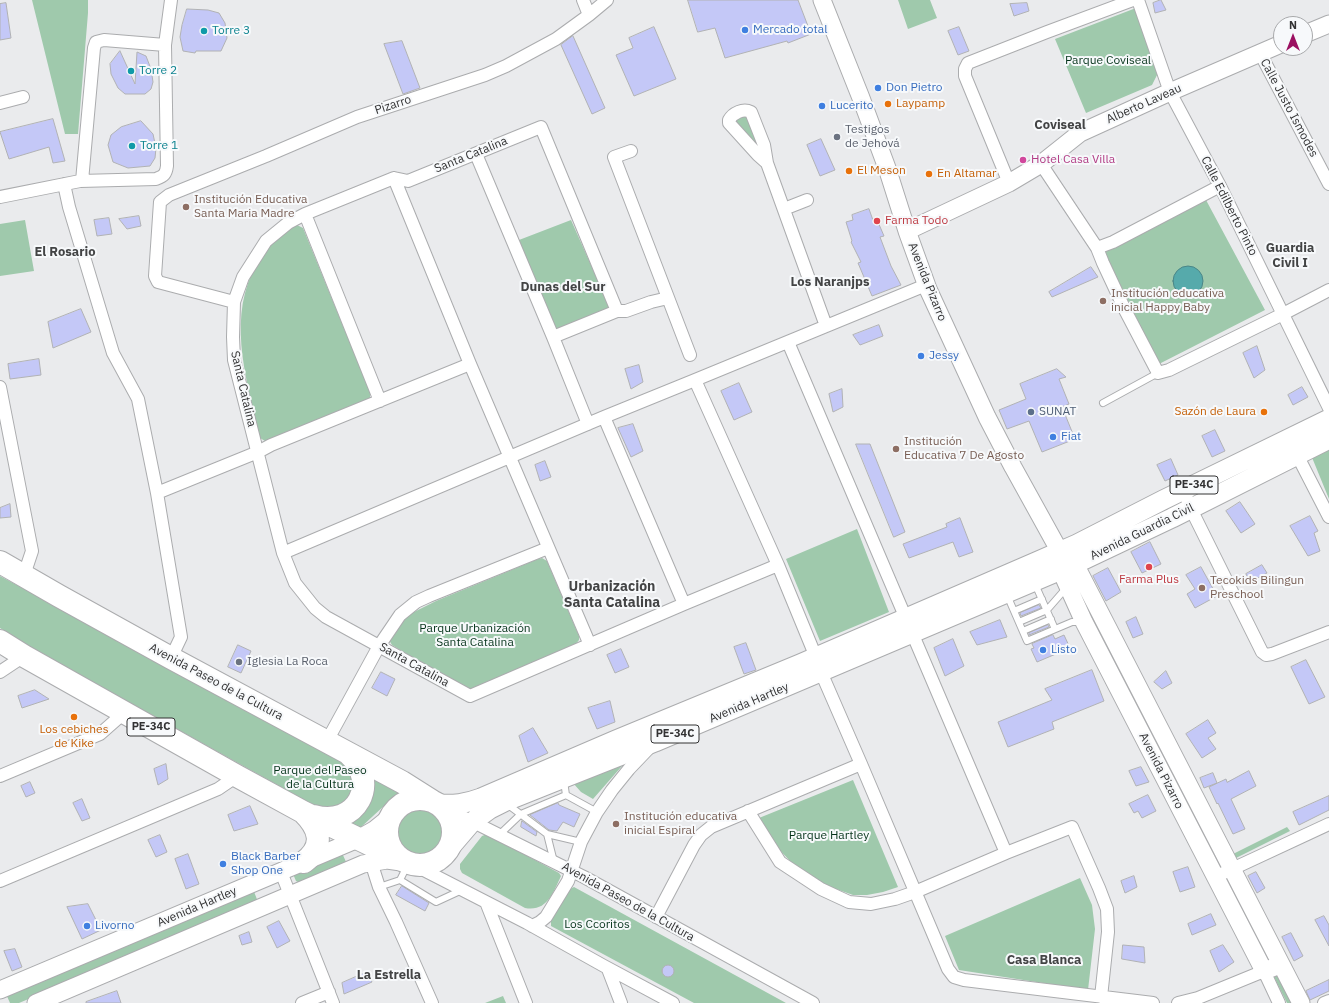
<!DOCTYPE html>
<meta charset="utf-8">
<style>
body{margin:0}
#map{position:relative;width:1329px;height:1003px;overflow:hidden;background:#eaebed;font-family:"IBM Plex Sans",sans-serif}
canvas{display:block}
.north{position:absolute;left:1273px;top:16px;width:40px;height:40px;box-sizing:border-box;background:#f7f9fb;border:1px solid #a8a9ab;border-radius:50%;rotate:0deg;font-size:11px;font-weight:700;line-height:16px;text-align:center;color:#323233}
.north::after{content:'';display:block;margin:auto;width:14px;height:18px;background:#9b1061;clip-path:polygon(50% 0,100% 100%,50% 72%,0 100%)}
</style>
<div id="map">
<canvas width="1329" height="1003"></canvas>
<div class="north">N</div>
</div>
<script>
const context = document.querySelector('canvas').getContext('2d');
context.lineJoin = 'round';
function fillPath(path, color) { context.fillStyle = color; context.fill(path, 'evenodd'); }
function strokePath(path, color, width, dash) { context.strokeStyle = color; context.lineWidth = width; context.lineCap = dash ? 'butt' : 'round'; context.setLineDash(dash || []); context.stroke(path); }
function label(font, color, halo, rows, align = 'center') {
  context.font = font + ' "IBM Plex Sans",sans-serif'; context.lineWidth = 4; context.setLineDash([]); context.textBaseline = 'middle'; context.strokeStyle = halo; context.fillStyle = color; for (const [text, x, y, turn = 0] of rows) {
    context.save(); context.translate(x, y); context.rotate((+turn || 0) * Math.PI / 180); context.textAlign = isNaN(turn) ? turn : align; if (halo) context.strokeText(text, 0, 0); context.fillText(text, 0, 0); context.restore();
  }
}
const green = new Path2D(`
 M32,0H88V13L78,134H65Z
 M898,0H930L937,18L908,29Z
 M1136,8L1158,73L1152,85L1086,113L1055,39Z
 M747,115L759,149L731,120Z
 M1206,200L1265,310L1159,364L1103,250Z
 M25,220L34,271L0,276V224Z
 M571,220L610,308L556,329L519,240Z
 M297,225L303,228L370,392V399L270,440L265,441L260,438C248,385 228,326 252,273C255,267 260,261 263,255C272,243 282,230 297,225Z
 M1329,446V499L1311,455Z
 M857,529L889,612L820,641L786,559Z
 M542,558L547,561L579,636V640L575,645L474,688L465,689L392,645L389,640L393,632L408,615L436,601L538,559Z
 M0,576L342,760L353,770L352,797L341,807H317L24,644L0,628Z
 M1100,632L1221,862L1217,864L1095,634Z
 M621,762L622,766L593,799L581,792L573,783Z
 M370,776L399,792L359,829L346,822Z
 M853,780L898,887L883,892L867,895H853L822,884L791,862L774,844L759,818Z
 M397 831a23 23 0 1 1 46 0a23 23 0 1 1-46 0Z
 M1287,827L1290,831L1234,859L1231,855Z
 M487,834L559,873L561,876C553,893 547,912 525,908L462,873L460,869V864L482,836Z
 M342,853L347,864L300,883L296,881L293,874Z
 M1080,878L1092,905L1095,929L1088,990L959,970L945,936Z
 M1230,882L1266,952L1262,954L1226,884Z
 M574,887L786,1003H694L551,926V918L568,890Z
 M253,889L258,902L19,1003H10L6,994Z
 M1278,975L1292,1003H1287L1274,977Z
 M503,996L506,1003H485Z`);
const water = new Path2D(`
 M1173 281a15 15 0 1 1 30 0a15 15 0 1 1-30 0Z`);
const building = new Path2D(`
 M688,0H798L811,34L788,43L787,41L725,58L715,28L698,32Z
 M1161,0L1166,10L1155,13L1153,3Z
 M6,3L11,38L0,40V4Z
 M1027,3L1029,11L1014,16L1010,4Z
 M187,9L208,10L219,13L225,23L227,38L221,51H196L195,53L183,51L180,37L182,25Z
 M654,27L676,79L634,96L616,55L633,48L629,38Z
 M959,27L969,51L958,55L948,31Z
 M573,36L605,108L592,114L561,45Z
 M402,41L420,88L403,94L384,44Z
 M120,51L135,84L137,52L146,56L151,69L153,82L151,89L145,94H125L118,88L111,74L110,64Z
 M53,119L65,161L53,163L49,147L9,159L0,132Z
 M141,121L153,134L156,148L155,158L150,166L128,168L113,162L108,145L111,135L121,127Z
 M821,139L835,170L820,176L807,145Z
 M869,209L874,223L878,222L884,236L880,237L891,266L901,285L872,296L858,263L861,262L851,242L852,241L846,222L853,220L852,215Z
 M139,216L141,226L127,229L119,219Z
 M109,218L112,234L97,236L94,220Z
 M1091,267L1098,277L1052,297L1049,292Z
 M81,309L91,332L53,348L48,322Z
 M879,325L883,336L860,345L853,335Z
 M1257,346L1265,370L1254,378L1243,353Z
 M39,359L41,375L10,379L8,364Z
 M639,365L643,382L631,389L625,369Z
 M1057,369L1066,377L1059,379L1069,404L1062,407L1075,439L1042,452L1029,421L1007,429L999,410L1026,399L1020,384Z
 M739,383L752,412L734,420L721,391Z
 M1302,387L1308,397L1293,405L1288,395Z
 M842,389L843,407L833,412L829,394Z
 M633,424L643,451L631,457L618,428Z
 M1215,430L1225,451L1212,457L1202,436Z
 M856,444H870L905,532L894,537Z
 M1171,459L1178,475L1165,481L1157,465Z
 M545,461L551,477L540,481L535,465Z
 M1240,502L1255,524L1241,533L1226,511Z
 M10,504L11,517L0,518V508Z
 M1310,516L1318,531L1314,533L1320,551L1308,556L1290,526Z
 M960,518L973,552L959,557L953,542L909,558L903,544L947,527L946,524Z
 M1150,542L1161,564L1142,573L1131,552Z
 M1262,565L1267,573L1250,582L1246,574Z
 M1201,567L1217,596L1195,608L1187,594L1195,589L1186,575Z
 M1108,568L1121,592L1106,601L1093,576Z
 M1039,605L1041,608L1021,616L1020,613Z
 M1136,617L1143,634L1133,638L1126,622Z
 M1000,620L1007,637L977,645L970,632Z
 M1048,625L1049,627L1029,635V633Z
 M1053,635L1055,639L1064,635L1070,648L1037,662L1031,649L1034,648L1032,644Z
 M953,639L964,666L945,676L934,648Z
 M746,643L756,670L744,674L734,647Z
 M238,645L251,651L241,673L228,667Z
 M621,649L629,667L615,673L607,655Z
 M1306,660L1325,697L1309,704L1291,667Z
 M1092,670L1104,701L1052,722L1054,729L1008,747L998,722L1052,700L1045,689Z
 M1166,671L1172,683L1162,689L1154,682Z
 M381,672L395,679L387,696L372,688Z
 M35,690L49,699L22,708L18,696Z
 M610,701L615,722L597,729L588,708Z
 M1208,720L1216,733L1208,738L1216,749L1202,758L1186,734Z
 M533,728L548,753L528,762L519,736Z
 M166,764L168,779L158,785L154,769Z
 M1141,767L1149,782L1136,786L1129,771Z
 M1249,771L1256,786L1231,799L1245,829L1233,834L1218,803L1217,804L1209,787L1226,779L1227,782Z
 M1213,773L1217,783L1204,788L1200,778Z
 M30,782L35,793L26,797L21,786Z
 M1148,795L1156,811L1142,818L1138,811L1134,813L1129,804Z
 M1329,796V810L1299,825L1293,812Z
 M82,799L90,818L82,821L73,803Z
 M558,803L559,805L580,814L574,827L563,822L557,831L549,830L530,815Z
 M250,806L258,824L234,831L228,815Z
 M522,821L537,832L536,836L521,827Z
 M160,835L167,852L156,857L148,840Z
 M188,854L199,884L186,889L175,859Z
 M1188,867L1195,887L1180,892L1173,872Z
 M1256,872L1265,888L1257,893L1248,876Z
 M1134,876L1137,887L1125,893L1121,881Z
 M402,886L429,903L425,911L396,895Z
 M88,904L101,930L82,939L67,907Z
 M1211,914L1216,925L1192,935L1188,924Z
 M1324,916L1329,925V946L1315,920Z
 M279,921L290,941L277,948L267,927Z
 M249,932L252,942L242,945L239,936Z
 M1291,933L1303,956L1294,961L1282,937Z
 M1123,945L1144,947L1145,963L1122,959Z
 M1223,945L1234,962L1219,972L1210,951Z
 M15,949L22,967L12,971L4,951Z
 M662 971a6 6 0 1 1 12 0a6 6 0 1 1-12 0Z
 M367,972L372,982L344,994L342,983Z
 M1329,980V991L1310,1000L1306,991Z
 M117,991L121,1003H86V1002Z`);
const lane = new Path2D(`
 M1103,403L1158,373
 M1035,584L1055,629
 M1007,595L1027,641L1072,622H1083
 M1014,611L1042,599
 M1019,622L1047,610L1067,587
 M1023,631L1051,619
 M566,795L597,812
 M507,804L547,834L581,842
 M547,834L554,862
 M499,835L521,814L566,795L564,781
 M400,880L436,902L462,890
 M379,887L400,880L408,864`);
const street = new Path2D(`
 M583,0L589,15
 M1138,0L1170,92L1220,186L1329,408
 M1260,53L1329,184
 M0,103L23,97
 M631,151L614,157L690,355
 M476,154L553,337L588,424
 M767,163L758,155L729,123V120C733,113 743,108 751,112L764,145L767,163L826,326
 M1041,164L1097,248L1103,263L1125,310L1158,373L1169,370L1283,314L1329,290
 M394,178L470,364L590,645
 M82,181L94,48L96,42L104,40L165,45
 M1009,183L965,76V69L968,63L1047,32L1133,0
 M64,184L69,207L113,353L138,399L157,493L181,637L171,658
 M0,197L80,181L156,179C164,176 166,174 167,166L165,45L171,0
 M784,209L807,200
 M305,214L380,401
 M1097,248L1113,242L1220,186
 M234,302L158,282L155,276L160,202L169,195L266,156L357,117L485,75L506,66L556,39L589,15L607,0
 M617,311L541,127L408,181L394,178L305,214L288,223L266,241L243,277L234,302L233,337L234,360L283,553L295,583L315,608L326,617L470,696L684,604L778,565
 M553,337L617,311H626L651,302L668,298
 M788,342C860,512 934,682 1006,853
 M695,380L778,565L813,650L824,679L861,764L948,969L954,977L964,980L1153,1003
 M0,387L32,551L24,575
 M604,417L684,604
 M1294,449L1329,517
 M1184,491L1191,509L1262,652L1266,655L1272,654L1329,632
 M157,493L258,452L271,445L470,364
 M283,553L604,417L695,380L926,285
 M0,672L24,656
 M327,741L379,646L400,615L416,602L429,596L548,548
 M0,776L100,734L125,712
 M441,806L584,877L813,1003
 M748,811L780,862L821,889L849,902L871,904L895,899L915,892L1006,853L1072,827L1099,888L1107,909L1108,932L1101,997
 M371,862L379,887L396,922L432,1003
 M414,865L527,923L604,966L673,1003
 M281,872L333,1003
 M1215,877L1329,824
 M0,881L218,789L237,776
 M486,902L526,1003
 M656,917L694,845L701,835L711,827L861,764
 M532,926L540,922L546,917L568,881L581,842L597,812L612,790L629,769L650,747
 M608,969L621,1003
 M302,1003L329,992
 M1178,1003L1198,998L1264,971L1279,1003
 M1324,1003L1329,1001`);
const secondary = new Path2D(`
 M822,0L861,98L887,168L907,231L928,289L987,417L1013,467L1060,552L1061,571L1084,622L1264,971L1280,965
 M1305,34L1329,24
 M907,231L1009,183L1041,164L1080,133L1170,92L1281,44
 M1064,555L1075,564L1301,1003
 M0,990L358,839L374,830L390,817
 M36,1003L363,864L387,860L401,862`);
const primary = new Path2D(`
 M437,804C454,805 465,804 481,798L616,740L800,664L1036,562L1077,544L1163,500L1329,419
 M448,850L472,822L490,809L504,802L564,778L655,742L1075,564L1172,518L1329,439`);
const highway = new Path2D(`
 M0,562L59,596L171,658L402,782L432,801
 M0,641L24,656L237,776L303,812L402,860
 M387 832a33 33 0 1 1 66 0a33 33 0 1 1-66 0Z
 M303,812C320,829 325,846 304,862
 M314,816C356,828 381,783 348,753`);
const markers = [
 [745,30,4,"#3f7fe0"],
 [204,31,4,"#0f9aa8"],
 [131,71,4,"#0f9aa8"],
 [878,88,4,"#3f7fe0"],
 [888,104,4,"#e8710a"],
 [822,106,4,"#3f7fe0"],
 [837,137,4,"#6b7280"],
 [132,146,4,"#0f9aa8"],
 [1023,160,4,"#d1479c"],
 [849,171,4,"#e8710a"],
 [929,174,4,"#e8710a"],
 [186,207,4,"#8d6e63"],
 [877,221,4,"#e0444e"],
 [1103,301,4,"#8d6e63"],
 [921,356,4,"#3f7fe0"],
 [1031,412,4,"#5c6f8a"],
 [1264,412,4,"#e8710a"],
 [1053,437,4,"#3f7fe0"],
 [896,449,4,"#8d6e63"],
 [1149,567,4,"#e0444e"],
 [1202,588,4,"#8d6e63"],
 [1043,650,4,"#3f7fe0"],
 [239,662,4,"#6b7280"],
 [74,717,4,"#e8710a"],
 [616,824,4,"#8d6e63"],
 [223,864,4,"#3f7fe0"],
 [87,926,4,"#3f7fe0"]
];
const shields = [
 [1194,485,48],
 [151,727,48],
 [675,734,48]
];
const shieldNames = [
 ["PE-34C",1194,485],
 ["PE-34C",151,727],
 ["PE-34C",675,734]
];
const shopNames = [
 ["Mercado total",753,30],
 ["Don Pietro",886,88],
 ["Lucerito",830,106],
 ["Jessy",929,356],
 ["Fiat",1061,437],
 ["Listo",1051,650],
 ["Black Barber",231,857],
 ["Shop One",231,871],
 ["Livorno",95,926]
];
const cultureNames = [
 ["Torre 3",212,31],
 ["Torre 2",139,71],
 ["Torre 1",140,146]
];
const parkNames = [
 ["Parque Coviseal",1108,61],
 ["Parque Urbanización",475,629],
 ["Santa Catalina",475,643],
 ["Parque del Paseo",320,771],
 ["de la Cultura",320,785],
 ["Parque Hartley",829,836],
 ["Los Ccoritos",597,925]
];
const foodNames = [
 ["Laypamp",896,104],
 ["El Meson",857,171],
 ["En Altamar",937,174],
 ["Sazón de Laura",1256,412,"right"],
 ["Los cebiches",74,730,"center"],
 ["de Kike",74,744,"center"]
];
const streetNames = [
 ["Alberto Laveau",1144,104,-24],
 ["Pizarro",393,105,-18],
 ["Calle Justo Ismodes",1289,108,62],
 ["Santa Catalina",471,155,-22],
 ["Calle Edilberto Pinto",1229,206,63],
 ["Avenida Pizarro",927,282,68],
 ["Santa Catalina",243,389,77],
 ["Avenida Guardia Civil",1142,532,-26],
 ["Santa Catalina",414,665,29],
 ["Avenida Paseo de la Cultura",216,682,28],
 ["Avenida Hartley",749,703,-23],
 ["Avenida Pizarro",1161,771,63],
 ["Avenida Paseo de la Cultura",628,902,29],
 ["Avenida Hartley",197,907,-23]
];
const worshipNames = [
 ["Testigos",845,130],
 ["de Jehová",845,144],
 ["Iglesia La Roca",247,662]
];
const hotelNames = [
 ["Hotel Casa Villa",1031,160]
];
const educationNames = [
 ["Institución Educativa",194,200],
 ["Santa Maria Madre",194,214],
 ["Institución educativa",1111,294],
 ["inicial Happy Baby",1111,308],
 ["Institución",904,442],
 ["Educativa 7 De Agosto",904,456],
 ["Tecokids Bilingun",1210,581],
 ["Preschool",1210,595],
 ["Institución educativa",624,817],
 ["inicial Espiral",624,831]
];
const healthNames = [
 ["Farma Todo",885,221],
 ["Farma Plus",1149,580,"center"]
];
const serviceNames = [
 ["SUNAT",1039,412]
];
const neighbourhoodNames = [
 ["Coviseal",1060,125],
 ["Guardia",1290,248],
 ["Civil I",1290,263],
 ["El Rosario",65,252],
 ["Los Naranjps",830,282],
 ["Dunas del Sur",563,287],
 ["Casa Blanca",1044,960],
 ["La Estrella",389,975]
];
const quarterNames = [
 ["Urbanización",612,587],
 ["Santa Catalina",612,603]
];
fillPath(green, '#9fc9ac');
fillPath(water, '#56aaab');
strokePath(water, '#4b8687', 1);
fillPath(building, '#c4c8f7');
strokePath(building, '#b1b2b4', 1);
strokePath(lane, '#abacae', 8);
strokePath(street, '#abacae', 14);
strokePath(secondary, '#abacae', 19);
strokePath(primary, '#abacae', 21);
strokePath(highway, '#abacae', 24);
strokePath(lane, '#fff', 6);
strokePath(street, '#fff', 12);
strokePath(secondary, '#fff', 17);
strokePath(primary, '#fff', 19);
strokePath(highway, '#fff', 22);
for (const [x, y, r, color] of markers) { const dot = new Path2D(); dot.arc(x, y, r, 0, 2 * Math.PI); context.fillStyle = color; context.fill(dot); strokePath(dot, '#f7f9fb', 1.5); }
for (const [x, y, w] of shields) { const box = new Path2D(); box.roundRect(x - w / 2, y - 9, w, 18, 3); context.fillStyle = '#f7f9fb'; context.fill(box); strokePath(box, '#323233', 1); }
label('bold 11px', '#323233', null, shieldNames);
label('12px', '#366cbe', '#f7f9fb', shopNames, 'left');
label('12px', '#0d838f', '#f7f9fb', cultureNames, 'left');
label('12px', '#05331a', '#f7f9fb', parkNames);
label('12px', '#c56008', '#f7f9fb', foodNames, 'left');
label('12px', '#323233', '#f7f9fb', streetNames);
label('12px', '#5b616d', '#f7f9fb', worshipNames, 'left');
label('12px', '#b23c85', '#f7f9fb', hotelNames, 'left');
label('12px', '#785e54', '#f7f9fb', educationNames, 'left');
label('12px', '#be3a42', '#f7f9fb', healthNames, 'left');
label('12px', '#4e5e75', '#f7f9fb', serviceNames, 'left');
label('bold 13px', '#434445', '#f7f9fb', neighbourhoodNames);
label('bold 14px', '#434445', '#f7f9fb', quarterNames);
</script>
